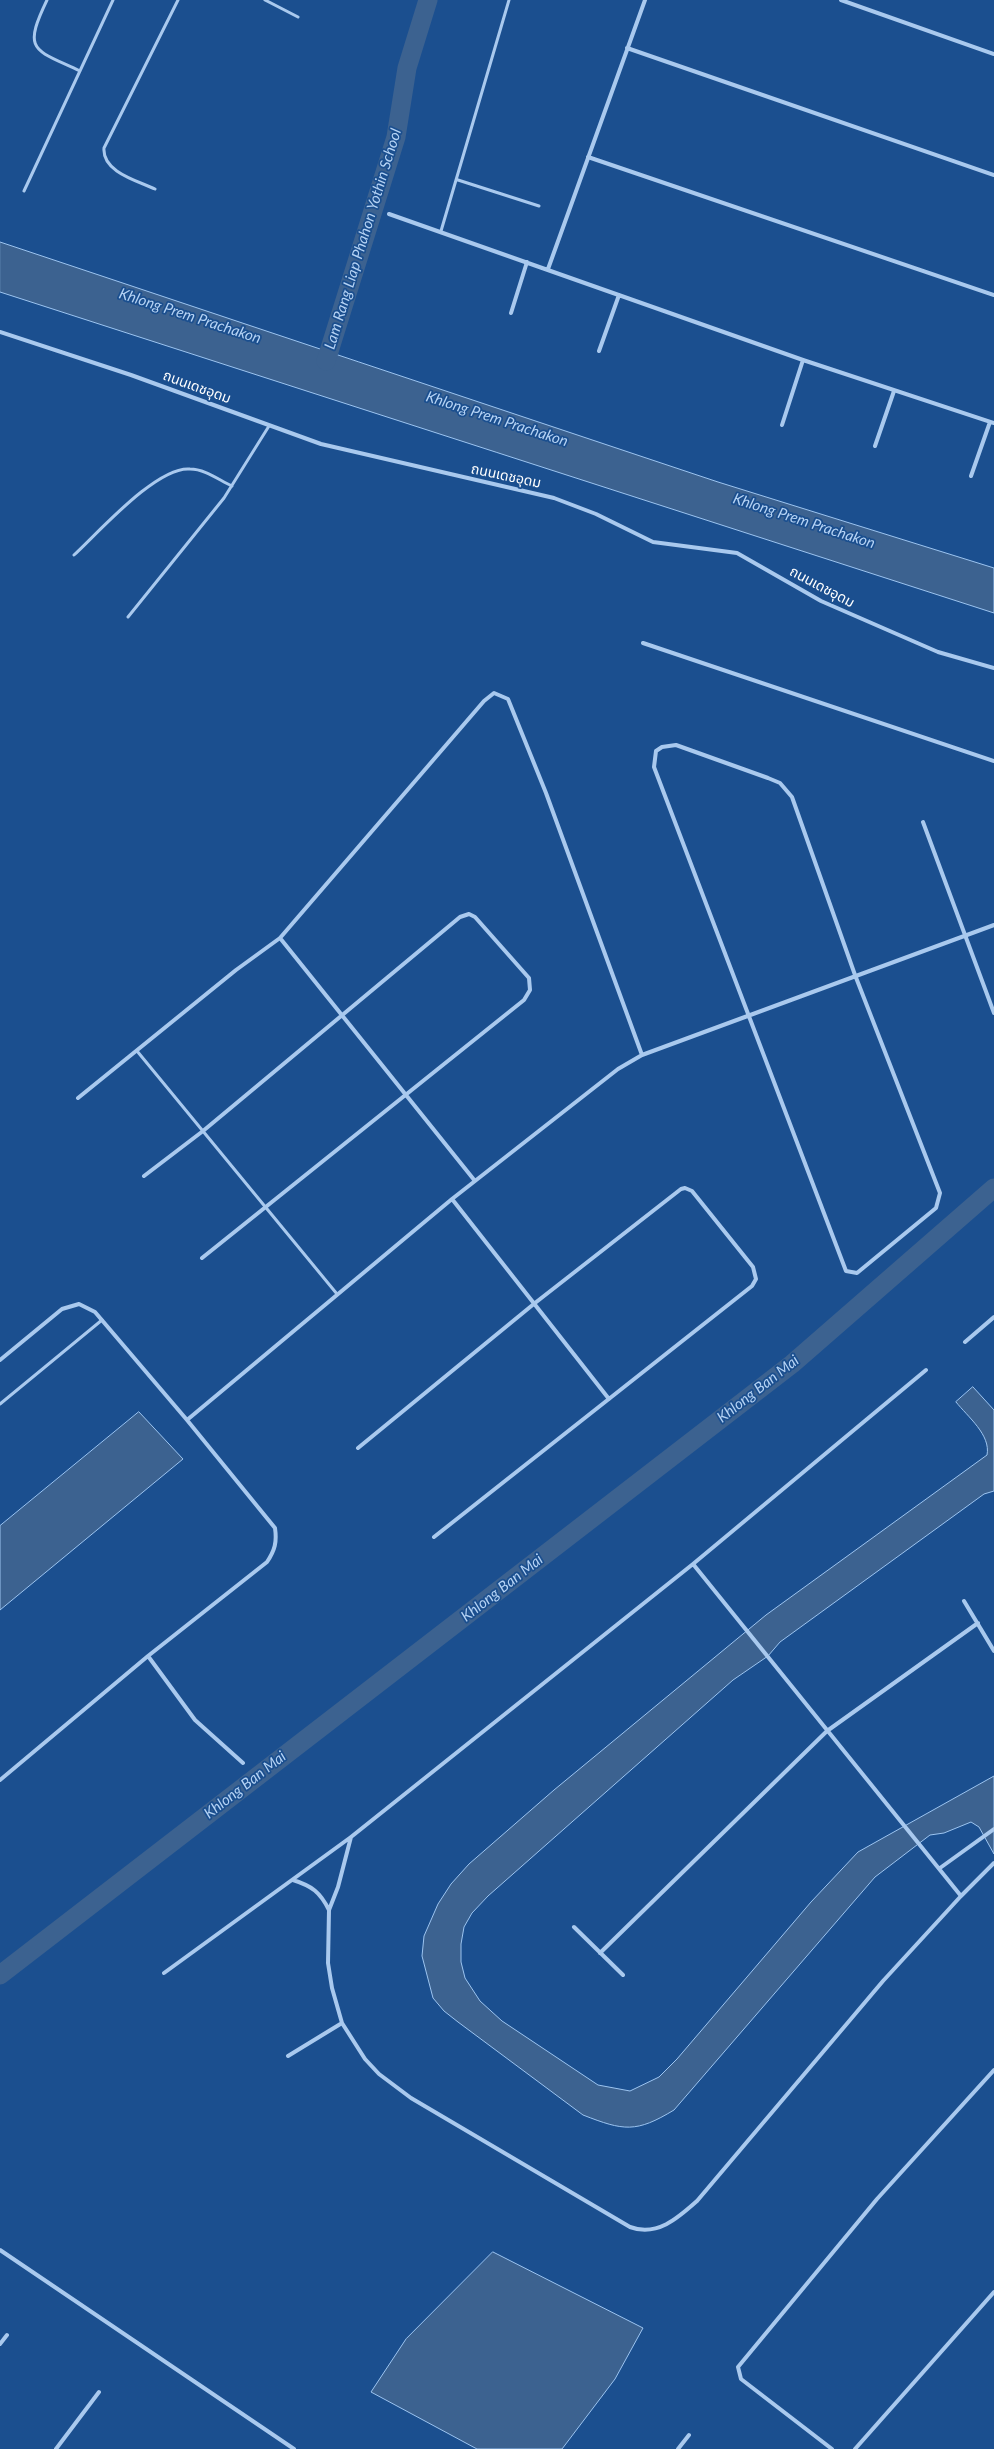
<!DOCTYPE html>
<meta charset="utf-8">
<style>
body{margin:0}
canvas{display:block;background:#1b4f8f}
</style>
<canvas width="994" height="2449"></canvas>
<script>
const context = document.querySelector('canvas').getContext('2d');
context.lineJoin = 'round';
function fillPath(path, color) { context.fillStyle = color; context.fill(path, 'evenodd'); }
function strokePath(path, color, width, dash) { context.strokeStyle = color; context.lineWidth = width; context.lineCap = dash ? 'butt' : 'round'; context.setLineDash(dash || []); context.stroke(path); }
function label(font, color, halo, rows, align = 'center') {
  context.font = font + ' Lato,"Noto Sans Thai",sans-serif'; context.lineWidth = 3.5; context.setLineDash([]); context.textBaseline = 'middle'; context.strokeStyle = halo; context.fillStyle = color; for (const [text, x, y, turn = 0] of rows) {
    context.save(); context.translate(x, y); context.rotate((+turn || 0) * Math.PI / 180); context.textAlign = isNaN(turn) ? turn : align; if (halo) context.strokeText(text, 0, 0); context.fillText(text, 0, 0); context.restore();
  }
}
const water = new Path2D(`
 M0,242L718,482L994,568V613L0,292Z
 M973,1387L994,1410V1491L984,1494L780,1642L768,1656L733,1680L488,1896L472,1913L464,1927L461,1944V1962L465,1978L480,2001L502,2021L598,2085L630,2091L659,2077L677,2059L811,1902L858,1852L994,1776V1854L979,1827L971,1822L944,1833L930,1835L875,1877L674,2110C636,2133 624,2131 583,2115L458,2022L444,2011L433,1998L422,1956L424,1936L438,1904L451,1884L469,1864L554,1790L766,1615L987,1455C991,1435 968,1417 956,1402Z
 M139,1412L183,1459L0,1610V1526Z
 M493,2252L643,2328L615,2379L562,2449H477L371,2392L406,2339Z`);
const canal = new Path2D(`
 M326,361L396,137L407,68L428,0
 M0,1975L792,1364L994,1188`);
const lane = new Path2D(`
 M47,0C22,52 34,49 80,71
 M265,0L298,17
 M458,180L539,206
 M155,189C138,181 102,172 104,148L178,0
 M24,191L113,0
 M441,231L509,0
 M74,555C99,532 157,466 190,469C205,469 219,480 232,486
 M128,617L224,498L269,426
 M137,1051L337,1294
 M0,1404L102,1320`);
const street = new Path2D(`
 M841,0L994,54
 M627,48L994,175
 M588,157L994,295
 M389,214L803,360L994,423
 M548,269L645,0
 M511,313L527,262
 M0,332L131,375L321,444L554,498L596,514L653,542L737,553L821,601L938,652L994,668
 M599,351L619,295
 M782,425L803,360
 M875,446L894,391
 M971,476L990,422
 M643,643L994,761
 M676,745L768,778L780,783L792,797L855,975L940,1193L936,1208L857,1273L846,1271L654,767L656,751L662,747Z
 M923,822L994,1013
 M280,938L475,1181
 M78,1098L236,970L280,938L484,701L494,693L508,699L546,793L642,1055
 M144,1176L203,1131L460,917L469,914L475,917L529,978L530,990L524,1000L202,1258
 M452,1199L609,1399
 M965,1342L994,1317
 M0,1360L62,1309L79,1304L95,1312L187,1420L275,1528C277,1542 275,1550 267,1562L148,1656L0,1780
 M187,1420L452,1199L618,1069L642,1055L994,925
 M358,1448L535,1303L681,1189L685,1188L692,1191L753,1267L756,1279L752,1286L434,1537
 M964,1601L994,1651
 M148,1656L195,1720L243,1763
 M351,1837L338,1887L329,1910L328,1963L332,1988L342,2023L365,2059L379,2074L411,2098L630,2227C657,2237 678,2218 697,2201L883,1981L961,1896L693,1564
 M940,1868L994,1829
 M293,1880C312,1886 320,1892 329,1910
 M961,1896L994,1863
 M574,1927L623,1975
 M600,1953L827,1731L978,1623
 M164,1973L351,1837L693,1564L926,1370
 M288,2056L342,2023
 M0,2250L294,2449
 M0,2344L7,2335
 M56,2449L99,2392
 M678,2449L689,2435
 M832,2449L741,2379L738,2367L877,2199L994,2070
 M855,2449L994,2292`);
const streetNames = [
 ["ถนนเดชอุดม",197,387,20],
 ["ถนนเดชอุดม",506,476,12],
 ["ถนนเดชอุดม",822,587,28]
];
const waterNames = [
 ["Lam Rang Liap Phahon Yothin School",363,239,-73],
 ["Khlong Prem Prachakon",190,316,18],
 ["Khlong Prem Prachakon",497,419,18],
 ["Khlong Prem Prachakon",804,521,18],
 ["Khlong Ban Mai",758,1389,-38],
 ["Khlong Ban Mai",502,1588,-38],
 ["Khlong Ban Mai",245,1785,-38]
];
fillPath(water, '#3c6290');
strokePath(water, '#9cc4f0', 1);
strokePath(canal, '#3c6290', 19);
strokePath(lane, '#a9c9ee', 3);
strokePath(street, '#a9c9ee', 4);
label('14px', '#fff', '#1b4f8f', streetNames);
label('italic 15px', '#b5d3f5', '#1b4f8f', waterNames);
</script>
